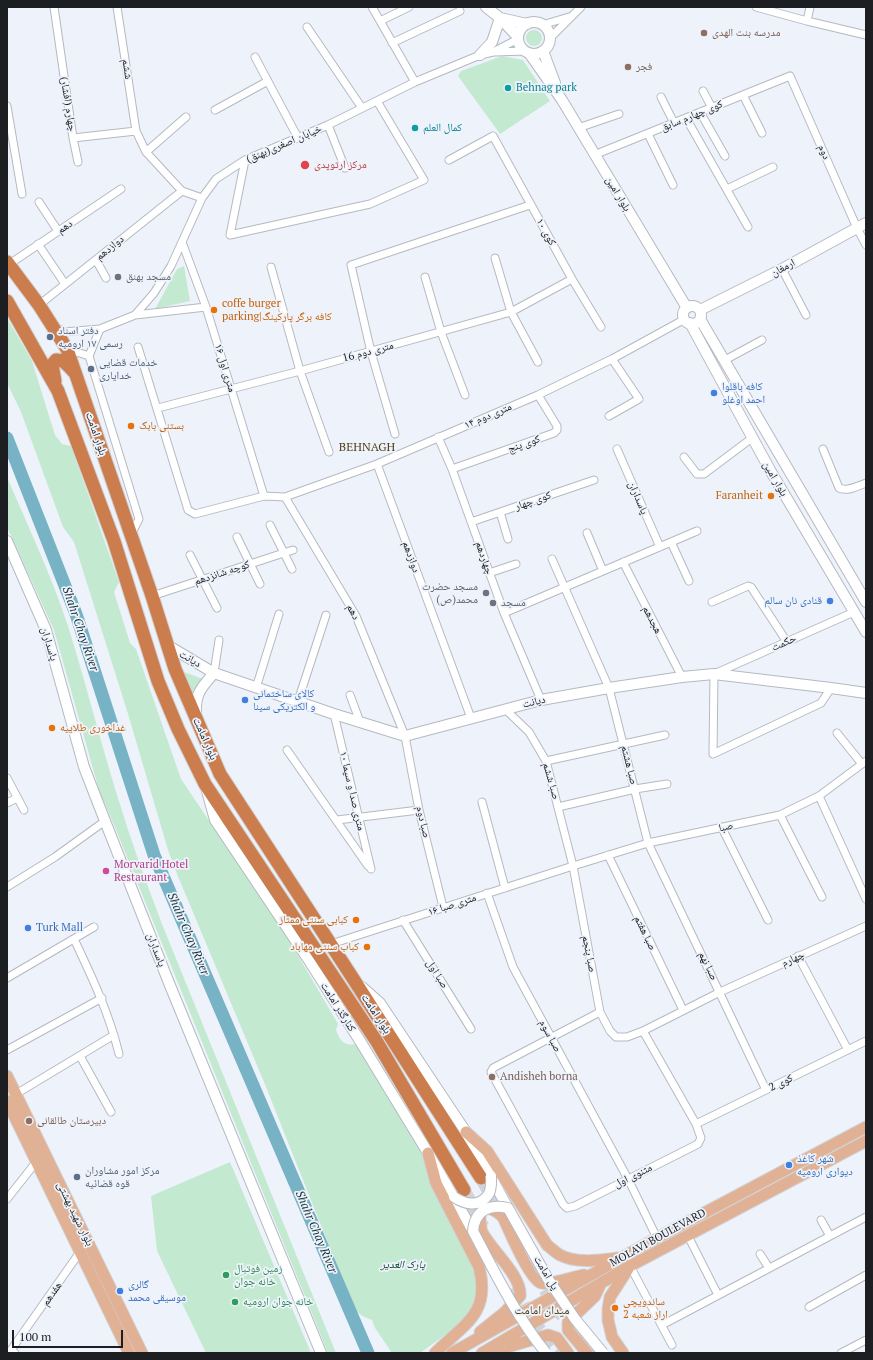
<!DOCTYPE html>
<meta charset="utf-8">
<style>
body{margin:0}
#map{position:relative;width:873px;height:1360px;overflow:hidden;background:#eef3fb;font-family:"PT Serif",serif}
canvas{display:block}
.frame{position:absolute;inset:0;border:8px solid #1c1e21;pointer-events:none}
.scale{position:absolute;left:12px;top:1330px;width:111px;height:18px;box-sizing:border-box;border:2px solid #1c1e21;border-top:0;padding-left:5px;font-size:12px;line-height:14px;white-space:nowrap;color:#1c1e21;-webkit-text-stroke:3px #eef3fb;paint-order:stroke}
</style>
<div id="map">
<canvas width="873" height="1360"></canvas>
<div class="frame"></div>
<div class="scale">100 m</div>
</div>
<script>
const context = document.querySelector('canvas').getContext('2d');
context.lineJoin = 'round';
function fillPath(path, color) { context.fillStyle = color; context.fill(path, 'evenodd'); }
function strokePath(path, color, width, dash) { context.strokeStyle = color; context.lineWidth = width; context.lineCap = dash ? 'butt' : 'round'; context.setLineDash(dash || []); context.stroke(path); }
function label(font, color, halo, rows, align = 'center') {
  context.font = font + ' "PT Serif","Noto Naskh Arabic",serif'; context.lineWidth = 3.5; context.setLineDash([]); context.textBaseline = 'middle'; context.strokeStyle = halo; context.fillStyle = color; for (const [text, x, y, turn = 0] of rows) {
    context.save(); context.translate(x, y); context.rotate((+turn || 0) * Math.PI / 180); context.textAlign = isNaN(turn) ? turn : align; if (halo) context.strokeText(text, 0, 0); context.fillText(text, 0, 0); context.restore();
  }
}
const green = new Path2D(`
 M526 38a8 8 0 1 1 16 0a8 8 0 1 1-16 0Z
 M502,56L523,60L550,101L500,134L458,76L461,71Z
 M184,266L190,301L155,309L177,269Z
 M7,318L32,361L55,435L62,444L71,446L119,582L114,592L130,643L136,649L181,779L288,938L338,1024L336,1030C340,1041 344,1046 356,1044L423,1155L430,1182L478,1273L477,1301L462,1323L420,1353H392L375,1328L372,1320C363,1317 358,1314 353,1306L264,1082L177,874L168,850L128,714L74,542L63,527L21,412L7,383Z
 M7,477C28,526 51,575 68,626C86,683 100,741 118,798C131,841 146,882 162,924L336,1353H328L114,825L99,790L54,630L7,527Z
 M184,672L203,679L192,693Z
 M230,1162L311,1353H206L157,1251L151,1196Z`);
const river = new Path2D(`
 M7,438L76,614L154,855L368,1353`);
const highwayTunnel = new Path2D(`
 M481,1178L503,1216
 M464,1190L483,1227
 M536,1273L553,1304L593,1353
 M515,1287L530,1318L560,1353`);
const street = new Path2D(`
 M54,7L73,138L136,131
 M117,7L136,131L146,152L182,191L202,198
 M372,7L415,82
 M756,7L807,21L866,35
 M380,21L409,7
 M807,21L810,7
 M542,25L569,17
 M307,27L362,108
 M549,39L581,7
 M392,43L460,11
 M495,52L525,51
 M255,57L298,138
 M703,91L712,108
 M743,95L762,133
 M661,97L674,123
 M7,106L22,194
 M215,110L268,81
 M700,112L725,156
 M686,118L748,227
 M328,125L345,168
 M578,128L619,114
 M648,134L673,185
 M73,138L78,162
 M146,152L186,117
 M594,155L790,76L857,228L866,245
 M245,160L230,235L370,204L424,180L377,101
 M449,160L493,136L572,279L601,327
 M727,189L773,167
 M39,202L58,231
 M182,242L206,307L264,496
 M38,244L65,284
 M495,258L511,312L538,362
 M96,260L106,278
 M8,265L121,189
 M271,267L300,371L329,452
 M782,269L806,315
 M425,277L441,332L465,395
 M39,305L182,191
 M135,315L206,307
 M55,327L64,332L100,329L135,315L154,293L171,266L202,198L216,179L245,160L328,125L415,82L480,55L493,52L518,39
 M138,347L188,510L195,514L264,496L285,497L377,464L538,395L612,359L685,319
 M67,349L89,356L139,519L131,535
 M89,356L100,329
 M725,360L762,340
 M158,408L300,371L511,312L572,279
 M609,416L639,399L612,359
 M395,434L371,352L351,265L530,205
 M438,437L452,469L504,613L541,700
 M617,449L660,547
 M823,449L839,488C847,492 858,486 866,483
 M684,457L697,474H704L752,438
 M377,464L471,718
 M452,469L554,433L557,430V426L538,395
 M285,497L356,616L405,736L419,810L443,907
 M500,512L508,539
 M471,522L594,480
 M270,525L292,569
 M587,533L603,571
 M237,537L260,584
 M671,542L689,581
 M190,555L217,608
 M552,559L609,688L648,843L766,1090
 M623,562L682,677
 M489,573L516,564
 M152,596L293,550
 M712,602L748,586L751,587L787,642
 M504,613L697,531
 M214,673L219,640
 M256,688L279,614
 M831,688L821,703L713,754L714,674L854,612
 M350,695L360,722
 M298,701L326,615
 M505,709L529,732L546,761L573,866L600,1012L610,1031L616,1037H627L643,1031L720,992L866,926
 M334,714L371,869
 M837,733L862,764
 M287,750L368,866
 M546,761L665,735
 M7,778L24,810
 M819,796L866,899
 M482,802L505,888
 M7,803L17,798
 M558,807L635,789L667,784
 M780,815L822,897
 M337,820L419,810
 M722,828L768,920
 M608,855L683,1010
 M7,887L55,857L105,821
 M487,893L513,967L628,1179L657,1238
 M403,920L471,1029
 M74,939C92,977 109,1013 119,1054
 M331,944L573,866L648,843L780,815L819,796L866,761
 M798,956L848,1050
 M7,978L94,927
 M600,1012L493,1068L491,1072L563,1204L567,1208L575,1206L698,1144L701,1138L696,1124L643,1031
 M7,1050L102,998
 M80,1056L111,1112
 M16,1094L114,1035
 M696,1124L866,1041
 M7,1199L37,1161
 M821,1220L830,1236
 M688,1236L718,1295
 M760,1254L769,1268
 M630,1266L672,1345
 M809,1307L866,1275
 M662,1325L866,1217
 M15,1353L11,1350L80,1252
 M841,1353L866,1340`);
const secondary = new Path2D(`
 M486,7L500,18L518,37
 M500,18L527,24
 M518 38a16 16 0 1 1 32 0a16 16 0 1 1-32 0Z
 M543,51L555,83
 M529,53L562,100L687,308
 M480,55L492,42L500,18
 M683 315a9 9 0 1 1 18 0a9 9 0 1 1-18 0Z
 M700,310L782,269L866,223
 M700,319L866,602
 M690,323L770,470L866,632
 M7,541L46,630L84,767L105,821L169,983L321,1353
 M167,645L214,673L334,714L405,736L541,700L609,688L682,677L714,674L831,688L866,693
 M196,713C195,693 202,687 214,673
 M207,791L215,820L310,962L360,1041L428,1153L473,1231
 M362,987L380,1003L466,1132L508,1208`);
const primary = new Path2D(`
 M7,1076L142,1353
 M7,1101L129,1353
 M466,1132L487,1151L547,1245C551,1248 555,1252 560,1255C577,1264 600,1260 618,1258
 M428,1153L436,1183L479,1267C491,1314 464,1324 435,1353
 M489,1208L497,1212L503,1217C508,1228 531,1282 541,1283C551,1285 573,1277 584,1275
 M480,1213C480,1219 480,1226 482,1232C492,1251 522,1276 520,1296L505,1312L480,1332
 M494,1351L548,1335L557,1338L568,1353
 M452,1353L657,1238L866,1127
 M482,1353L630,1266L866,1141
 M587,1353L568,1330V1322L595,1296L601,1283
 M623,1353L612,1337L608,1320V1309L610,1297L628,1269`);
const highway = new Path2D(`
 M7,262L39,305L67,349L152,596L175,669L220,774L354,980L481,1178
 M7,301L58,391L114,541L158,681L178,729L205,784L377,1042L464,1190
 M55,381L52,365L56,360C64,359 68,366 74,372`);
const secondaryBridge = new Path2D(`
 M454,1197C464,1204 479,1208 488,1195C492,1190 491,1182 491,1176
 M546,1353C516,1316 495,1273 473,1231C475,1210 489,1204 508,1208L548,1279L575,1319L603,1353`);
const markers = [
 [704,33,4,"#8d6e63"],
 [628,67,4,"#8d6e63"],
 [508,88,4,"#0f9aa8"],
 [415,128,4,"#0f9aa8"],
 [305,165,5,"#e0444e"],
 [118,277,4,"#6b7280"],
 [214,310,4,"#e8710a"],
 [50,337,4,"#5c6f8a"],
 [91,369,4,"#5c6f8a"],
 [714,393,4,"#3f7fe0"],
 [131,426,4,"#e8710a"],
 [771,496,4,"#e8710a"],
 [486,593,4,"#6b7280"],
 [830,601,4,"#3f7fe0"],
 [493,603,4,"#6b7280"],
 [245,700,4,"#3f7fe0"],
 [52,728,4,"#e8710a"],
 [106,871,4,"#d1479c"],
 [356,920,4,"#e8710a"],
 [28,928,4,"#3f7fe0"],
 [367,947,4,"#e8710a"],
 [492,1077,4,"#8d6e63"],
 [29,1121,4,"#8d6e63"],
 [789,1165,4,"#3f7fe0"],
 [77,1177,4,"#5c6f8a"],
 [226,1275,4,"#2e9e5b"],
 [120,1291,4,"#3f7fe0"],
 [235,1302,4,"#2e9e5b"],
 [615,1308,4,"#e8710a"]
];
const educationNames = [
 ["مدرسه بنت الهدی",712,33],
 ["فجر",636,67],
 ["Andisheh borna",500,1077],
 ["دبیرستان طالقانی",37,1121]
];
const streetNames = [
 ["ششم",127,69,81],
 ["چهارم (افشار)",68,104,81],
 ["کوی چهارم سابق",692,116,-22],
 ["خیابان اصغری(بهنق)",284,144,-23],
 ["دوم",824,152,66],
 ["بلوار امین",618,194,59],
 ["دهم",65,227,-34],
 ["کوی ۱۰",546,232,61],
 ["دوازدهم",110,248,-39],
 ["ارمغان",783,268,-28],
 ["16 متری دوم",368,352,-15],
 ["۱۶ متری اول",225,368,73],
 ["۱۴ متری دوم",488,416,-23],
 ["بلوار امامت",96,434,71],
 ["کوی پنج",524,444,-19],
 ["بلوار امین",775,479,60],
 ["پاسداران",638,498,67],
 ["کوی چهار",533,501,-19],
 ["دوازدهم",411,557,70],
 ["چهاردهم",484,558,71],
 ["کوچه شانزدهم",222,573,-18],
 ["دهم",353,612,62],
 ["هجدهم",652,620,63],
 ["حکمت",784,643,-24],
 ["پاسداران",49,644,73],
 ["دیانت",190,659,30],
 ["دیانت",534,702,-13],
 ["بلوار امامت",205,739,66],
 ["صبا هشتم",629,765,76],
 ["صبا ششم",551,781,74],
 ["۱۰ متری صدا و سیما",352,791,77],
 ["صبا دوم",423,822,77],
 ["صبا",726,827,-12],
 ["۱۶ متری صبا",452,905,-18],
 ["صبا هفتم",645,933,64],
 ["پاسداران",156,950,69],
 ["صبا پنجم",589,954,79],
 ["چهارم",793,959,-24],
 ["صبا نهم",708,966,64],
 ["صبا اول",437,974,58],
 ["کنارگذر امامت",338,1007,58],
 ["بلوار امامت",376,1014,57],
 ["صبا سوم",550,1036,62],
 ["کوی 2",781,1083,-26],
 ["مثنوی اول",633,1176,-26],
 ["بلوار شهید بهشتی",75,1214,64],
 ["MOLAVI BOULEVARD",658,1238,-29],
 ["پل امامت",546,1273,59],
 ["هفدهم",52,1294,-55]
];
const cultureNames = [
 ["Behnag park",516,88],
 ["کمال العلم",423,128]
];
const healthNames = [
 ["مرکز ارتوپدی",314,165]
];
const worshipNames = [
 ["مسجد بهنق",126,277],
 ["مسجد حضرت",478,587,"right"],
 ["محمد(ص)",478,600,"right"],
 ["مسجد",501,603]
];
const foodNames = [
 ["coffe burger",222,304],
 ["parking|کافه برگر پارکینگ",222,317],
 ["بستنی بابک",139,426],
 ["Faranheit",763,496,"right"],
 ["غذاخوری طلاییه",60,728],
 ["کبابی سنتی ممتاز",348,920,"right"],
 ["کباب سنتی مهاباد",359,947,"right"],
 ["ساندویچی",623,1302],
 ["اراز شعبه 2",623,1315]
];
const serviceNames = [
 ["دفتر اسناد",58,331],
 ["رسمی ۱۷ ارومیه",58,344],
 ["خدمات قضایی",99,363],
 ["خدایاری",99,376],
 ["مرکز امور مشاوران",85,1171],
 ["قوه قضائیه",85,1184]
];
const shopNames = [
 ["کافه باقلوا",722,387],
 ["احمد اوغلو",722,400],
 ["قنادی نان سالم",822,601,"right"],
 ["کالای ساختمانی",253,694],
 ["و الکتریکی سینا",253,707],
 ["Turk Mall",36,928],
 ["شهر کاغذ",797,1159],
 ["دیواری ارومیه",797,1172],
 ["گالری",128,1285],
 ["موسیقی محمد",128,1298]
];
const hotelNames = [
 ["Morvarid Hotel",114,865],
 ["Restaurant",114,878]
];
const parkNames = [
 ["پارک الغدیر",403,1265]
];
const leisureNames = [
 ["زمین فوتبال",234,1269],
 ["خانه جوان",234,1282],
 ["خانه جوان ارومیه",243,1302]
];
const neighbourhoodNames = [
 ["BEHNAGH",367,448],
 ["میدان امامت",542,1311]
];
const waterNames = [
 ["Shahr Chay River",80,629,71],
 ["Shahr Chay River",188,934,67],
 ["Shahr Chay River",316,1232,67]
];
fillPath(green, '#c4e9d1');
strokePath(river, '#77b3c5', 13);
strokePath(highwayTunnel, '#ced3da', 13, [13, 6]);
strokePath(street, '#b5b9c1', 9);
strokePath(secondary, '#b5b9c1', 12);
strokePath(primary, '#d2d2d3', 13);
strokePath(highway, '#d2d2d3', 15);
strokePath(street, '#fff', 7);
strokePath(secondary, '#fff', 10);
strokePath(primary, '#e0b195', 11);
strokePath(highway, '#cc7d4e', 13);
strokePath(secondaryBridge, '#b5b9c1', 12, []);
strokePath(secondaryBridge, '#fff', 10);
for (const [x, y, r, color] of markers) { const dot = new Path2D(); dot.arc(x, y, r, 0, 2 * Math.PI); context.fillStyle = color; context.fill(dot); strokePath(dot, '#eef3fb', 1.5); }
label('11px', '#785e54', '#eef3fb', educationNames, 'left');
label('11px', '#1c1e21', '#eef3fb', streetNames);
label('11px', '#0d838f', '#eef3fb', cultureNames, 'left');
label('11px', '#be3a42', '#eef3fb', healthNames, 'left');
label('11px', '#5b616d', '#eef3fb', worshipNames, 'left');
label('11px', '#c56008', '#eef3fb', foodNames, 'left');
label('11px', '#4e5e75', '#eef3fb', serviceNames, 'left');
label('11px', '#366cbe', '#eef3fb', shopNames, 'left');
label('11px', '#b23c85', '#eef3fb', hotelNames, 'left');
label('italic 11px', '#094629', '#eef3fb', parkNames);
label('11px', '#27864d', '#eef3fb', leisureNames, 'left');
label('12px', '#503f18', '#eef3fb', neighbourhoodNames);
label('italic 12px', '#16343c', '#eef3fb', waterNames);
</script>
